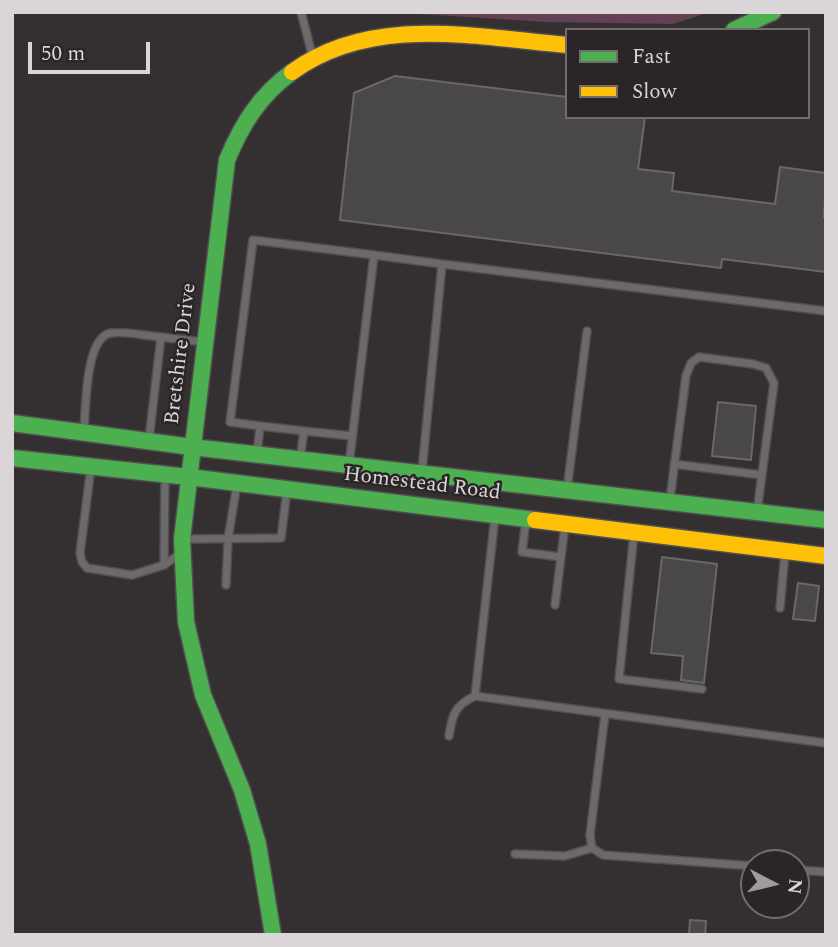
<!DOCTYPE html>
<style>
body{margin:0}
#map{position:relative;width:838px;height:947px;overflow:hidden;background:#343032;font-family:Spectral,serif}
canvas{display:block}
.frame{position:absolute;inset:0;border:14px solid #dad6d8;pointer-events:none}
.legend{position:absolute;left:565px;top:28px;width:245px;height:91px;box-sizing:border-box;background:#2b2528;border:2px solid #716c6e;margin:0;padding:9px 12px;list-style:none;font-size:21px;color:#dad6d8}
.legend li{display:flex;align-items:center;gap:14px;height:35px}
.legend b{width:35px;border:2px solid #716c6e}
.north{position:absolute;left:740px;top:849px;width:70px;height:70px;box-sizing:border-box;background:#2b2528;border:2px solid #716c6e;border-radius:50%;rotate:97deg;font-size:19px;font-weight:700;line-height:28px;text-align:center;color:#dad6d8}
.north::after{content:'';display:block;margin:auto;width:24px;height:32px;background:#a09c9e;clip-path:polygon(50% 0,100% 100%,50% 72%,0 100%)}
.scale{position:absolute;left:28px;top:42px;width:122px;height:32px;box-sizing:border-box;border:4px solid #dad6d8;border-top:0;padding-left:9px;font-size:21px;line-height:24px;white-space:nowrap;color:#dad6d8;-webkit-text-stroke:5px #2b2528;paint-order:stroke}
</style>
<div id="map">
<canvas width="838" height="947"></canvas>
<div class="frame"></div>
<ul class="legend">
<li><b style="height:9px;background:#4caf50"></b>Fast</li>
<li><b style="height:9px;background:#ffc107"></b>Slow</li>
</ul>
<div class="north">N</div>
<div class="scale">50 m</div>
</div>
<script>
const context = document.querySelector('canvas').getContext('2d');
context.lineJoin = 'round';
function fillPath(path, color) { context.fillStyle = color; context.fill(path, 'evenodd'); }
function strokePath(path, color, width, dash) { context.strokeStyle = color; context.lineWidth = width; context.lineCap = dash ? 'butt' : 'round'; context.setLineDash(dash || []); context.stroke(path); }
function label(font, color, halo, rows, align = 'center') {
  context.font = font + ' Spectral,serif'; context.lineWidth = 5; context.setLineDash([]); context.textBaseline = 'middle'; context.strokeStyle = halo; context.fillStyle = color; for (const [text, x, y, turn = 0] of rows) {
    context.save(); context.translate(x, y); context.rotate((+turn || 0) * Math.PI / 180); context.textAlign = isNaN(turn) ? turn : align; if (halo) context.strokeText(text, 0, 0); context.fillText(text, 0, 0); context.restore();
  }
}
const green = new Path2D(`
 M388,12H710L673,24L546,22Z`);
const building = new Path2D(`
 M395,76L567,97V117H645L638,169L674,173L672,191L775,204L780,167L826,173L824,217H826V272L722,259L721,268L340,220L354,93Z
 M718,402L756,406L751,460L712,456Z
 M662,557L717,564L704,683L681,680L683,656L651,653Z
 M798,583L819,586L815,621L793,619Z
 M690,920L706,921L705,935H689Z`);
const lane = new Path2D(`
 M301,12L313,58
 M260,426L230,422L253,240L374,255
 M84,430C86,408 85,337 111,333C126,331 146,336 161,337
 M149,439L161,337L204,342
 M257,454L260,426L304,431
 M300,459L304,431L352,436
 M674,464L762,475
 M349,465L374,255L442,264
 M91,467L80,553L82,562L87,568L132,575L164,565L180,554
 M422,471L442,264L826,311
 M567,490L587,331
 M670,499L686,376L691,363L699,357L753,364L766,368L774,383L757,512
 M495,516L475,696L826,743
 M526,520L522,552L561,557
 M634,533L619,679L702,689
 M184,539L281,538L287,490
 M164,565L165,475
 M226,585L228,539L237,484
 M555,605L565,525
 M780,608L785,552
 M605,714L590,835L592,848L603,855L754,866
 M449,736C452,715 455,705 475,696
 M515,854L565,856L592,848
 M796,870L826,872`);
const fast = new Path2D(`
 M734,30L773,12
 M12,423L192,447L826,520
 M12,458L189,477L535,520
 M273,935L258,844L242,790L203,695L186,622L182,539L227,160C242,124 260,95 292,72`);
const slow = new Path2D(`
 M292,72C372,14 476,37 567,45
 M535,520L826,556`);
const streetNames = [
 ["Bretshire Drive",182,354,-83],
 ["Homestead Road",422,485,7]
];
fillPath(green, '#644053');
fillPath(building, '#4a4748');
strokePath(building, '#6a6768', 2);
strokePath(lane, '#514e50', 10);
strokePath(fast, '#514e50', 19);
strokePath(slow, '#514e50', 19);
strokePath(lane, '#6c696a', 7);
strokePath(fast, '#4caf50', 16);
strokePath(slow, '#ffc107', 16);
label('21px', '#dad6d8', '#2b2528', streetNames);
</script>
